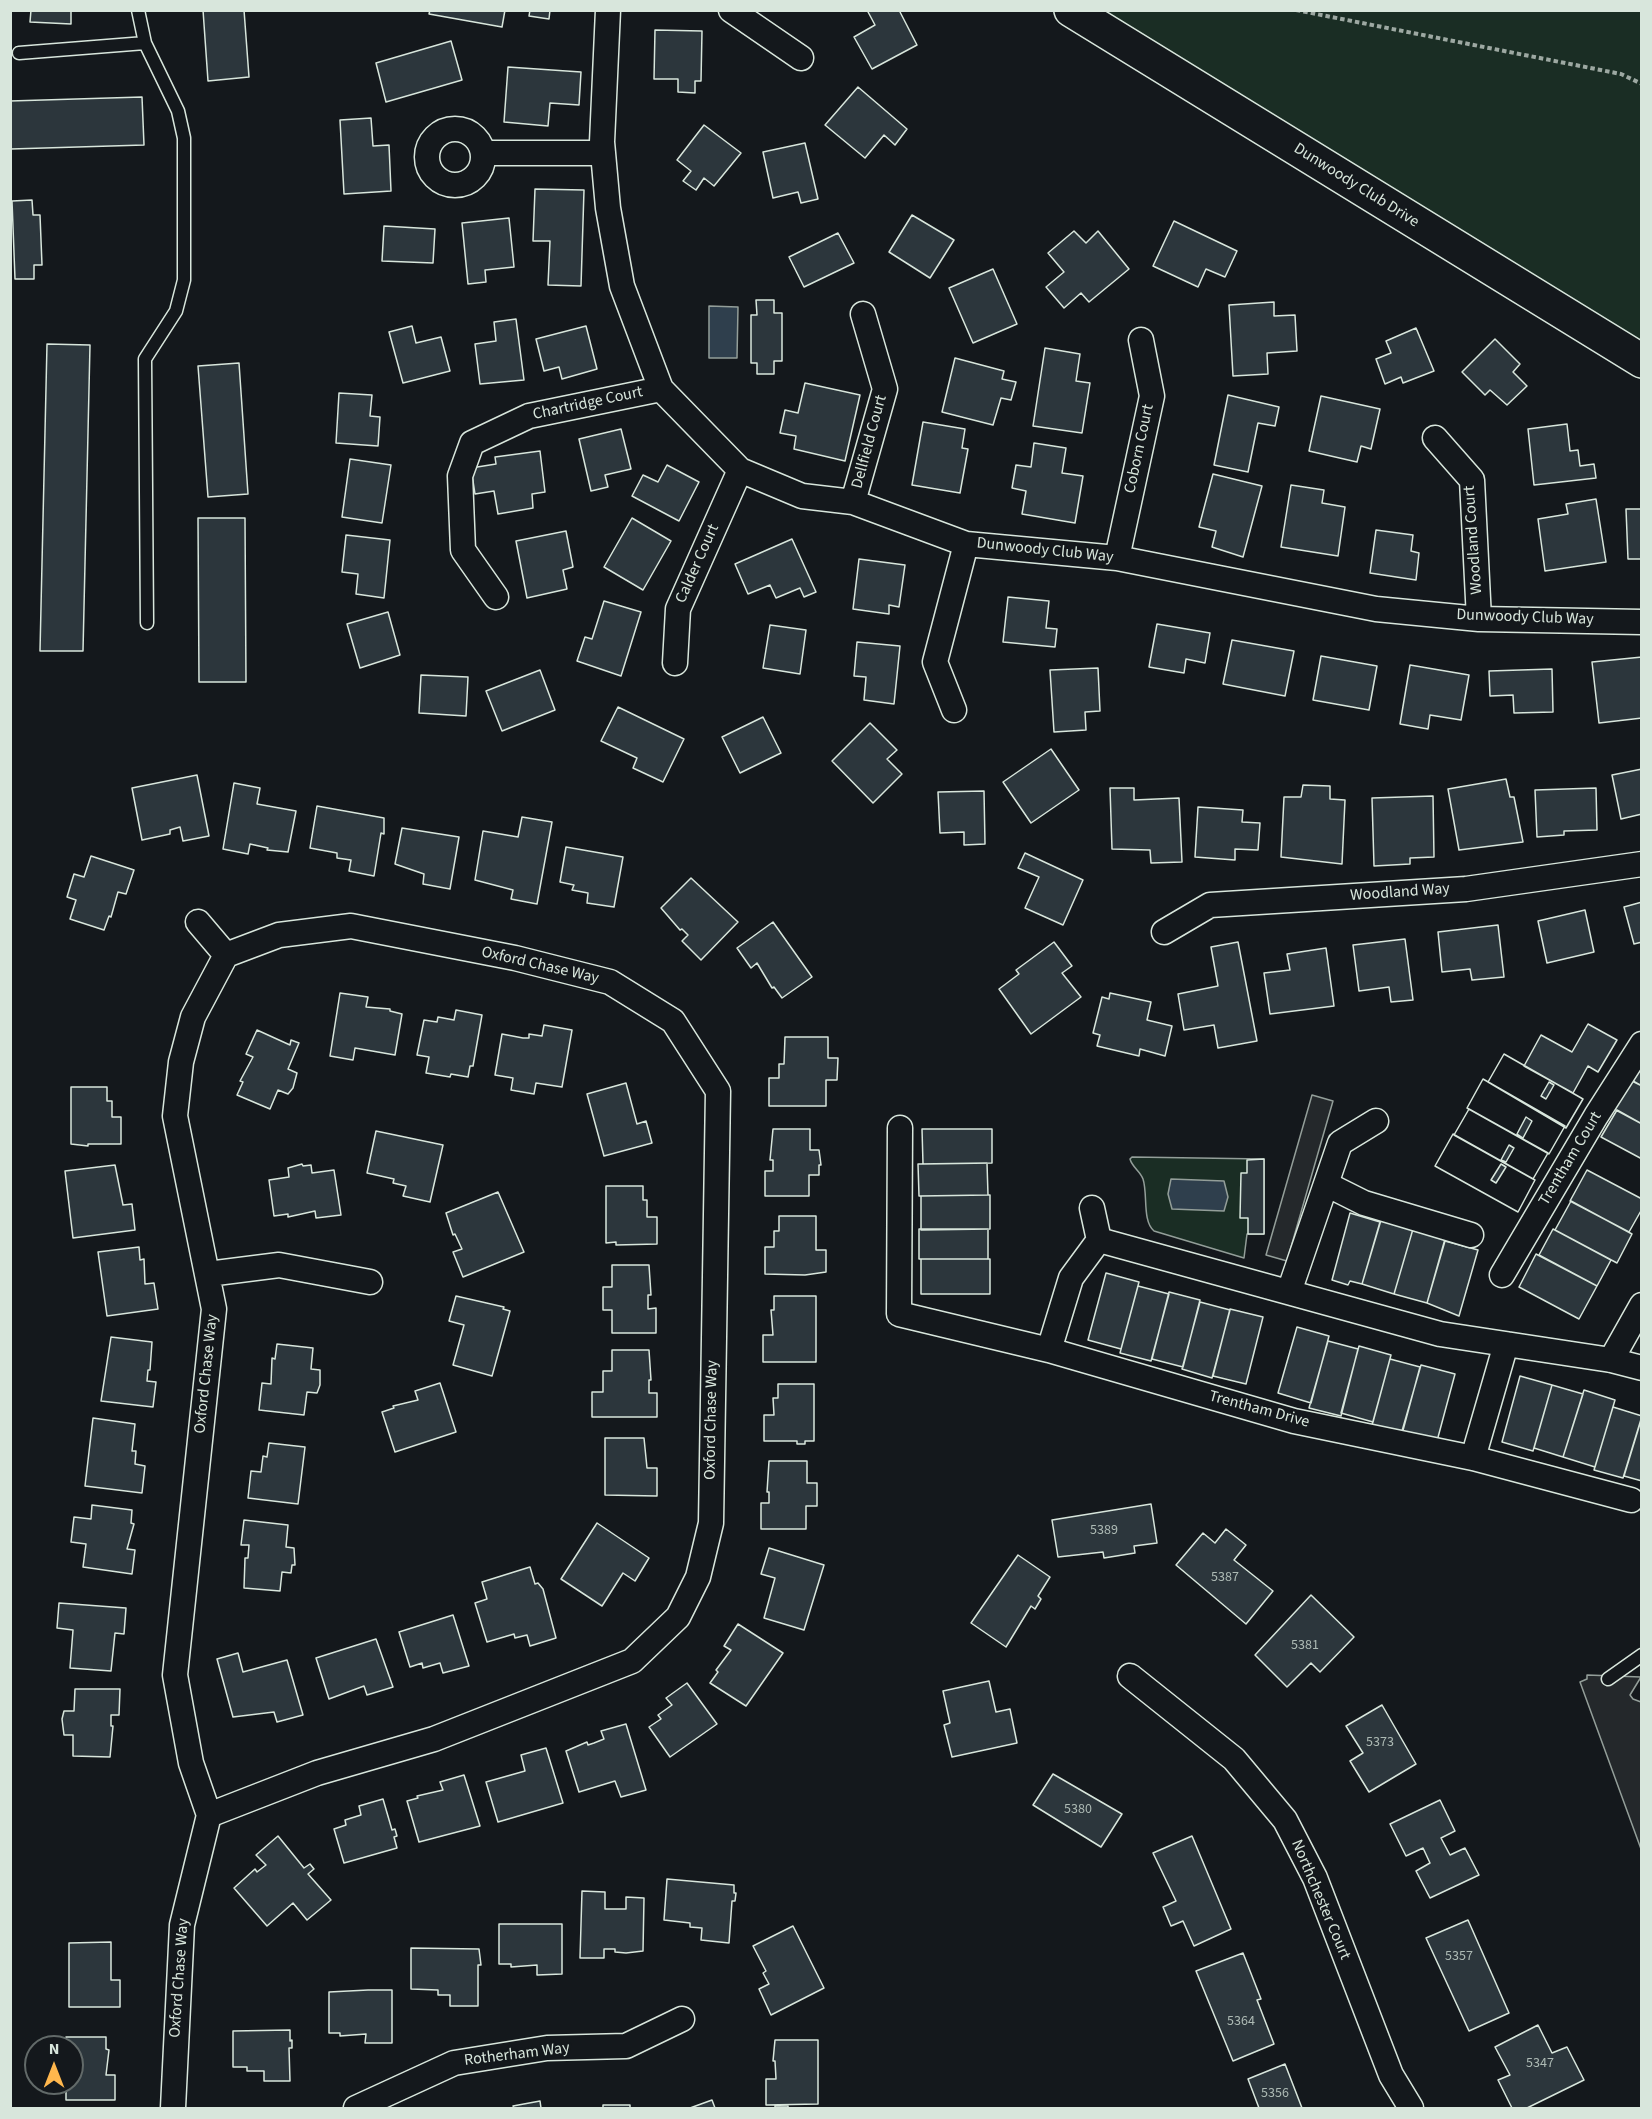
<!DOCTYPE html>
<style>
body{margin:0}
#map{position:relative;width:1652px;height:2119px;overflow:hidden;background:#14181c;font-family:"Source Sans 3",sans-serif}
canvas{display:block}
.frame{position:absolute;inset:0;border:12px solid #d8e6dc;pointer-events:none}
.north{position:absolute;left:24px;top:2035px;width:60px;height:60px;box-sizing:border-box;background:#14181c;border:2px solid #626a69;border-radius:50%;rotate:0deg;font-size:16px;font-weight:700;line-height:24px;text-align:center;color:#d8e6dc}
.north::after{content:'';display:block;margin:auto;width:21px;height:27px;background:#ffb74d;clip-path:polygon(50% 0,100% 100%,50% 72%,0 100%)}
</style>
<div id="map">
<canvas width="1652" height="2119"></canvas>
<div class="frame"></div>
<div class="north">N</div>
</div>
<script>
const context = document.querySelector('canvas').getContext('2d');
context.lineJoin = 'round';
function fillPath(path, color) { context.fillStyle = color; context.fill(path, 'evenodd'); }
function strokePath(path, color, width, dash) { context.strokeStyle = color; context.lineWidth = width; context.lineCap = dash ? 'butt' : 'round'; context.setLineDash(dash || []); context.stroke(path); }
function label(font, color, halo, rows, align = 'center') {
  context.font = font + ' "Source Sans 3",sans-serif'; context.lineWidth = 4.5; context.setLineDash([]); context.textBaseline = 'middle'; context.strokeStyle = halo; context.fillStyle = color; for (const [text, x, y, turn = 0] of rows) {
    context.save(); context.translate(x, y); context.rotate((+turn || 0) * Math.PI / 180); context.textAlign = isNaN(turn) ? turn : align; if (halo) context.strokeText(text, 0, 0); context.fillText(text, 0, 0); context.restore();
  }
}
const green = new Path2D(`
 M1081,11H1641V346Z
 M1132,1157L1264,1159V1234H1247L1244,1258L1154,1231C1142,1221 1148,1194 1143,1179C1140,1171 1132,1167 1130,1159Z`);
const parking = new Path2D(`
 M1312,1095L1333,1101L1287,1261L1266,1255Z
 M1587,1675L1641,1677L1630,1695L1633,1699L1641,1702V1849L1580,1682L1587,1679Z`);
const water = new Path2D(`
 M709,306L738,307L737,358H709Z
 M1171,1179L1224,1181L1228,1197L1224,1211L1172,1209L1168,1194Z`);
const building = new Path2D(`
 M31,10H71V24L30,22Z
 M203,10H244L249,77L208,81Z
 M430,10H505L502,27L429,14Z
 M530,10H550L549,19L529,16Z
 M867,10H899L917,45L872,69L854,37L875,25Z
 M655,30L702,31L701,81H695V93L678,92V79H654Z
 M451,41L462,80L386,102L376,63Z
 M508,67L581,72L579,105L550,103L548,126L504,122Z
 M858,87L907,129L895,145L884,135L865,158L825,125Z
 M142,97L144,145L11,149L10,101Z
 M371,118L373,146L389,145L391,191L344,194L340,120Z
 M704,125L741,153L714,186L704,178L696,190L683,181L691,171L677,160Z
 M805,143L818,199L801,203L798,192L773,198L763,152Z
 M535,189L584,190L581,286L548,285L550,241H533Z
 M32,200L33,215H40L42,265H34V279H15L12,201Z
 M912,215L954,240L930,278L889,252Z
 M509,218L514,267L485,270L486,282L468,284L462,223Z
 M1174,221L1237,251L1225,277L1206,269L1198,287L1153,266Z
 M384,226L435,229L433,263L382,261Z
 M1074,231L1086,243L1098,231L1129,269L1089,302L1081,293L1064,308L1046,287L1064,272L1048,253Z
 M838,233L854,263L804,287L789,257Z
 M993,269L1017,324L973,343L949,288Z
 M756,300H774V313H782V361H774V374H757V363H751V315H757Z
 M1274,302V316L1295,315L1297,351L1267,353L1268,374L1233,376L1229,305Z
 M516,319L524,380L480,384L475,344L496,341L494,322Z
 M412,326L416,343L441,337L450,371L403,383L389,332Z
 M586,326L597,369L562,379L559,367L544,371L536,339Z
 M1416,328L1434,371L1403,383L1401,377L1385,384L1376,359L1391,353L1386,341Z
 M1495,339L1520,364L1513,372L1527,386L1507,405L1490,390L1485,395L1462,372Z
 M47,344L90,345L83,651H40Z
 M1045,348L1080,354L1076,381L1090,383L1082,433L1033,426Z
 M955,358L1004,371L1002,379L1016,382L1011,400L1001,398L993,425L942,412Z
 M239,363L248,494L208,497L198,366Z
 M805,383L860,395L845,461L794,449L796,436L780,433L785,410L798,413Z
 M339,393L372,395L370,416L380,417L378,446L336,443Z
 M1228,395L1279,407L1275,426L1258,423L1248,472L1214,465Z
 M1321,396L1380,409L1371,449L1361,446L1357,462L1309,451Z
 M923,422L965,429L962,448L968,449L960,493L912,485Z
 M1567,424L1570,451L1578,450L1580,466L1594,464L1596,478L1534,485L1528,429Z
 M621,429L631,469L605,475L608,487L591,491L579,439Z
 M1034,443L1066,448L1062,473L1083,476L1075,523L1022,514L1026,491L1012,488L1016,465L1031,467Z
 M540,451L545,492L532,494L533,508L498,514L494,491L475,494L471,468L496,464L495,457Z
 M350,459L391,465L382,523L342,517Z
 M667,465L699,482L679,521L632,496L643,475L658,482Z
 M1213,474L1262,486L1243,557L1212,547L1216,531L1199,527Z
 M1291,485L1324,490L1322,503L1345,507L1338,556L1281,547Z
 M1596,499L1606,562L1545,571L1538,519L1568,514L1566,504Z
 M1626,509H1642V559H1628Z
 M198,518H245L246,682H199Z
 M632,518L671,541L643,590L604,567Z
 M1376,530L1413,535L1411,551L1419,553L1416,580L1370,573Z
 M566,531L573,567L563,570L567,589L527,598L516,541Z
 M346,535L390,540L384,598L356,594L358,574L342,572Z
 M792,539L816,592L804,597L800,588L776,598L770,585L748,594L735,564Z
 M859,559L905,565L899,607L889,605V614L853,609Z
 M1008,597L1049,601L1046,628L1057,629L1055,647L1003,642Z
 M604,601L641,612L621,676L577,661L585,637L592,639Z
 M388,612L400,655L360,668L347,624Z
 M1157,624L1210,633L1205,663L1186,659L1184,673L1149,667Z
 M770,625L806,630L800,674L763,668Z
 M1232,640L1294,651L1285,696L1223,684Z
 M857,642L900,646L894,704L864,700L866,677L854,676Z
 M1321,656L1377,666L1369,710L1313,700Z
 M1642,657V718L1599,723L1592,662Z
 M1410,665L1469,675L1461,720L1430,715L1428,729L1400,724Z
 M1098,668L1100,711L1085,712L1086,730L1054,732L1050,670Z
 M1552,669L1553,712L1514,713L1513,695L1490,696L1489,671Z
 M540,670L555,710L502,731L486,691Z
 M421,675L468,677L466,716L419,713Z
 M618,707L684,739L663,782L633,768L637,758L601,741Z
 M763,717L781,753L740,773L722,737Z
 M870,723L897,750L887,759L902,774L873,803L832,761Z
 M1051,749L1079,790L1031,823L1003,782Z
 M1642,769V814L1621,819L1612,775Z
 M197,775L209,836L183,841L180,827L170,830V834L142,840L132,788Z
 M1506,779L1510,797H1514L1523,842L1459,850L1448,789Z
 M234,783L260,788L257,804L296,811L288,852L267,850L268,848L250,844L248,854L223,849Z
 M1303,785L1330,786V799L1345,800L1342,864L1281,857L1284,797H1301Z
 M1110,788H1134V800L1179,798L1182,862L1151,863L1150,850L1112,849Z
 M1596,788L1597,830L1564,831V835L1537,837L1535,790Z
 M984,791L985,844L964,845V832L940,833L938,792Z
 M1433,796L1434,857L1410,858V864L1374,866L1372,798Z
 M317,806L384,818V834L381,833L374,876L349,871L351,860L337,858V853L310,848Z
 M1198,807L1243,810L1242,822L1260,823L1258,850L1235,849V860L1195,857Z
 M522,817L552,822L537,904L511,899L513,890L475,880L483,831L518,837Z
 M402,828L459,837L450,889L423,884L424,874L395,864Z
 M566,847L623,857L614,907L587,903L588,893L572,890L574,885L560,882Z
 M1025,853L1083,880L1063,925L1025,908L1039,877L1018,868Z
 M91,856L134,870L126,894L118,892L111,917L109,916L104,930L70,919L76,900L67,897L74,874L84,877Z
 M691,878L738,922L701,960L682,941L688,935L682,929L680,930L661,908Z
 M1642,902V942L1634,944L1624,907Z
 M1585,910L1594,952L1547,963L1538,921Z
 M773,922L812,977L782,998L774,987L772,988L757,963L751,968L737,948Z
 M1498,925L1504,977L1472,980L1470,969L1442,972L1438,932Z
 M1405,939L1413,1000L1391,1002L1389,987L1359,991L1353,945Z
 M1054,942L1072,966L1062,973L1081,997L1031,1034L999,989L1019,974L1016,970Z
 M1238,942L1257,1041L1218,1048L1214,1025L1184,1030L1178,994L1218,986L1211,947Z
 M1326,948L1334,1006L1270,1014L1264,973L1290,970L1287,954Z
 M340,993L368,997L366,1007L390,1009V1011L402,1014L395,1055L355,1048L353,1060L330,1056Z
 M1110,993L1151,1002L1147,1020L1172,1026L1165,1056L1140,1049L1139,1056L1097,1046L1100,1035L1093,1033L1102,997L1109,999Z
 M456,1010L482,1015L473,1066H470L468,1077L451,1074L450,1077L426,1073L429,1057L417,1055L424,1020L437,1022L438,1017L454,1020Z
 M1588,1024L1617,1040L1598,1072L1588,1066L1573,1093L1524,1066L1541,1035L1572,1052Z
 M544,1025L572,1030L562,1087L536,1083L534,1094L511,1090L513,1078L495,1075L502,1034L523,1038H529V1034L542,1036Z
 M257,1030L290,1045L291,1040L299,1043L288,1069L297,1073L293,1088L288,1094L278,1090L270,1109L237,1095L243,1082L240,1081L253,1057L246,1054Z
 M785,1037H828V1058H838L837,1080H826V1106H769V1078H779V1064H784Z
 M1504,1054L1583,1099L1566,1128L1488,1082ZM1549,1082L1554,1085L1546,1099L1541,1096Z
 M1504,1054L1583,1099L1566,1128L1488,1082Z
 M1642,1066V1086L1633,1081Z
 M1483,1079L1565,1126L1549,1154L1467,1108ZM1526,1117L1532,1121L1523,1138L1517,1134Z
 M1483,1079L1565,1126L1549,1154L1467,1108Z
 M1630,1080L1642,1086V1124L1614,1109Z
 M626,1083L637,1124L646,1121L652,1143L604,1156L587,1094Z
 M71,1087H107V1101H112V1117H121V1144H88V1146L71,1144Z
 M1469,1109L1548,1153L1533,1179L1454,1135ZM1509,1145L1514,1148L1506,1162L1501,1160Z
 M1469,1109L1548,1153L1533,1179L1454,1135Z
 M1617,1110L1642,1124V1159L1601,1137Z
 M773,1129H810V1150H819L821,1165H819V1175H809V1196H765V1171H773V1160H770Z
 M922,1129H992V1163L923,1164Z
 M376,1131L443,1145L430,1202L403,1196L406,1186L393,1183L394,1179L367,1173Z
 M1453,1134L1535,1180L1518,1212L1435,1166ZM1501,1164L1506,1167L1496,1183L1491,1180Z
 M1453,1134L1535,1180L1518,1212L1435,1166Z
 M1264,1159V1234H1248V1218H1240L1241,1173H1247V1160Z
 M987,1163L988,1195L919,1196L918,1164Z
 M302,1164L303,1166L311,1165L312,1173L334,1170L341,1215L316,1218L315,1211L288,1217V1214L274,1216L269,1180L289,1177L288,1168Z
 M115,1165L123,1205L132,1204L135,1230L73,1238L65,1171Z
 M1587,1170L1642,1199V1209L1629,1232L1570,1201Z
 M606,1186H643V1200H647V1217H657V1244L616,1245V1242L606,1243Z
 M498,1192L524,1252L463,1277L453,1252L462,1249L455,1234L453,1235L446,1213Z
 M988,1195H990V1229L921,1230V1196Z
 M1571,1201L1632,1234L1617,1263L1555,1230Z
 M1350,1213L1380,1222L1362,1284L1350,1281L1348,1285L1332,1280Z
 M779,1216H816V1250H826V1272L805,1275L765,1274V1247H774V1231H779Z
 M1381,1220L1413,1229L1394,1294L1362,1284Z
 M919,1229H988V1259H919Z
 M1413,1229L1445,1239L1427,1303L1394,1294Z
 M1553,1229L1611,1260L1597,1286L1539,1255Z
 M1445,1241L1478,1250L1459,1316L1427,1303Z
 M139,1247L140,1260L144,1259L145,1284L154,1283L158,1309L107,1316L98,1252Z
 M1536,1254L1597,1286L1579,1319L1519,1287Z
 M921,1259H990V1294H921Z
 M612,1265H649L651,1295H648V1309L656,1308V1333H612V1310H603V1287H612Z
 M1106,1273L1139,1282L1121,1349L1088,1340Z
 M1138,1286L1169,1294L1151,1361L1120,1353Z
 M1169,1292L1200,1300L1183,1367L1152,1359Z
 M456,1296L504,1307L503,1309L510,1311L492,1376L453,1365L464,1325L449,1321Z
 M774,1296H816V1362H763V1335H773L771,1310H774Z
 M1200,1302L1230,1310L1212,1378L1182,1369Z
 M1230,1309L1263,1317L1246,1384L1213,1376Z
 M1297,1327L1329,1336L1311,1403L1278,1393Z
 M111,1337L152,1342L150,1370H148L147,1381L156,1382L153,1407L101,1401Z
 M1328,1341L1358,1349L1341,1416L1309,1408Z
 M277,1344L313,1348L311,1369L320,1370V1385L317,1393L307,1392L304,1415L259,1410L262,1383L271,1384L272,1358L275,1359Z
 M1359,1346L1391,1355L1373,1422L1341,1413Z
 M612,1350H649L651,1380H649V1393H657V1417H592V1392H603V1371H612Z
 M1390,1359L1420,1367L1402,1434L1372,1425Z
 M1421,1365L1455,1374L1437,1441L1402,1431Z
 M1520,1376L1552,1385L1533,1451L1502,1442Z
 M440,1383L456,1432L395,1452L382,1412L394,1408L393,1406L418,1400L415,1391Z
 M778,1384H814V1441H805V1444H797V1441H764V1415H774L773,1398H778Z
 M1552,1385L1583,1394L1563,1457L1534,1448Z
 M1584,1390L1615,1400L1595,1467L1563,1457Z
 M1613,1407L1642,1416L1623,1478L1594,1470Z
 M1642,1417V1481L1624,1476Z
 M93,1418L135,1424L132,1451H136L135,1464L145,1466L142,1493L85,1486Z
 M605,1438H644L647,1468H657V1496L605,1495Z
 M269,1443L305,1447L298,1504L248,1498L251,1471L261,1472L263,1456L267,1457Z
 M769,1461H807V1483H817V1506H806V1529H761V1503H769V1492H767Z
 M1151,1504L1157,1543L1134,1546L1135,1553L1104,1558L1103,1552L1058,1557L1052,1520Z
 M92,1505L132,1510L131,1523L134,1524L127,1549L135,1550L132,1574L83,1567L86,1544L71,1542L74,1517L91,1519Z
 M244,1520L288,1525L286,1547L294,1548L295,1565H292L291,1573L282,1572L280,1591L244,1588L245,1558H248L249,1545H241Z
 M597,1523L649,1558L635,1581L623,1573L602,1606L561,1579Z
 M1226,1529L1246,1545L1234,1560L1273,1591L1246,1624L1176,1565L1203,1533L1215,1543Z
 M769,1548L824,1565L804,1630L764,1618L775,1578L761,1574Z
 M1018,1555L1050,1577L1038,1596L1041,1599L1035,1609L1031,1606L1006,1647L971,1623Z
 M530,1567L535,1584L538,1583L543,1589L556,1638L530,1646L527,1635L515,1638L514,1634L487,1642L475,1603L487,1599L482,1582Z
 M1311,1595L1354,1637L1320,1672L1311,1663L1287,1687L1255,1655Z
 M59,1603L126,1608L124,1634L115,1633L111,1671L70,1668L73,1630L57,1628Z
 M453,1615L469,1666L443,1673L440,1663L423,1668L422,1663L410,1667L399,1632Z
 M738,1624L783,1653L746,1706L710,1683L718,1672L716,1670L731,1650L724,1646Z
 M376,1639L393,1687L367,1695L364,1686L329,1699L316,1658Z
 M238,1653L243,1672L287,1660L303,1715L277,1722L274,1712L233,1717L217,1659Z
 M989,1681L996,1712L1010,1709L1017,1743L952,1757L944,1725L950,1723L943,1691Z
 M687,1683L717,1724L670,1757L649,1727L661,1719L658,1715L672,1705L666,1698Z
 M75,1689H120L119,1715H111V1726H113L110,1757L73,1756V1735H64L62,1719L64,1711H74Z
 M1382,1705L1416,1764L1369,1792L1350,1761L1363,1753L1346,1726Z
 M626,1724L646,1790L621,1797L615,1781L579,1792L566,1751L587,1742L588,1745L594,1743L604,1739L601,1731Z
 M546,1748L563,1803L498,1822L486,1782L525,1771L521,1755Z
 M1053,1774L1122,1814L1101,1847L1033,1805Z
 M464,1775L480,1826L419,1842L407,1801L418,1798L417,1796L443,1790L440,1782Z
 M383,1799L392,1830L395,1829L397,1836L394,1837L397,1848L344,1863L334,1829L346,1825L345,1820L361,1815L359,1806Z
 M1440,1800L1455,1831L1441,1838L1450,1855L1465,1848L1479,1875L1430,1898L1416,1871L1430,1863L1423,1848L1406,1856L1390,1824Z
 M278,1836L304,1868L310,1864L314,1869L308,1874L331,1900L307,1920L293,1903L267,1926L234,1888L255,1869L257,1872L266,1865L256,1855Z
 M1192,1836L1231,1929L1194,1946L1183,1921L1171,1926L1163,1907L1176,1901L1153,1853Z
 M667,1879L734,1885V1893H736L735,1901H732L729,1943L701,1940L702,1928L690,1927V1923L664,1920Z
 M582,1891L605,1892V1909H626V1897L644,1898L643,1951L626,1953L615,1952V1949H604V1958H580Z
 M1468,1920L1509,2013L1469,2031L1426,1938Z
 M499,1924H562V1974L537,1975V1965L511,1967V1964H499Z
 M793,1926L824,1988L771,2015L759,1989L769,1984L763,1973L766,1971L753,1946Z
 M111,1942V1980H120V2007H69V1943Z
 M411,1948L479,1949L481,1965H478V2006H450V1995H438V1990L411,1989Z
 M1243,1953L1261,1999L1257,2000L1274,2044L1233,2061L1196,1971Z
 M368,1990H392V2043H365L366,2034L340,2036V2033H329V1992Z
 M1538,2025L1552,2053L1567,2047L1584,2080L1527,2108H1512L1498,2080L1510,2075L1495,2047Z
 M290,2030V2041L292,2040V2048H289L290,2081H264V2071H247V2067H233V2031Z
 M66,2037H106V2049L109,2050L106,2075H115V2100H66V2083H72V2047H66Z
 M775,2040H818V2104L766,2105V2079H776L775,2061H773Z
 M1285,2064L1302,2108H1259L1248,2079Z
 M712,2100L715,2108H690Z
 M540,2101L541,2108H514L513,2106Z
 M603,2105H630V2108H603Z
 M775,2106H788V2108H775Z`);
const path = new Path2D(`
 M1296,10L1621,74L1642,84`);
const lane = new Path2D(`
 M138,10L145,43L178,111L184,138V280L176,311L145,359L147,623
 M19,53L145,43
 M1608,1679L1642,1655`);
const street = new Path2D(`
 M608,10L602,142L608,208L622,286L661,389L740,470L802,496L853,502L966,544L1117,558L1376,609L1479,619L1642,622
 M731,10L801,58
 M427 157a28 28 0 1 1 56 0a28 28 0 1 1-56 0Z
 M484,153H603
 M1435,438L1472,480L1479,619
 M853,502L885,389L863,314
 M1117,558L1152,396L1141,340
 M496,597L463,550L460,476L472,443L529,416L661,389
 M675,663L678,609L740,470
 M954,710L935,662L966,544
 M198,922L226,955
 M1164,932L1210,905L1466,889L1642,864
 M900,1128L899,1314L1049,1350L1071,1278L1099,1240L1092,1208
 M1326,1184L1364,1203L1471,1235
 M1099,1240L1440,1334L1611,1360L1642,1368
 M208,1274L279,1265L370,1282
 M1502,1275L1596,1116L1642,1044
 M1289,1292L1340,1143L1376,1121
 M1049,1350L1294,1421L1473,1458L1631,1500
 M1611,1360L1642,1305
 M1473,1458L1506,1344
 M1130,1676L1234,1759L1285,1820L1315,1878L1391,2075L1411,2108
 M173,2108L182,1925L209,1815L191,1763L175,1675L214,1309L175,1116L181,1062L193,1017L226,955L279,935L351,926L515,958L610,982L673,1021L718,1091L711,1523L698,1577L678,1617L632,1661L434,1739L317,1773L209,1815
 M356,2108L454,2063L547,2048L626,2046L682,2019`);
const secondary = new Path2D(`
 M1071,10L1642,361`);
const numberNames = [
 ["5389",1104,1531],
 ["5387",1225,1578],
 ["5381",1305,1646],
 ["5373",1380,1743],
 ["5380",1078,1810],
 ["5357",1459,1957],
 ["5364",1241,2022],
 ["5347",1540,2064],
 ["5356",1275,2094]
];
const streetNames = [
 ["Dunwoody Club Drive",1356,186,32],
 ["Chartridge Court",588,404,-12],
 ["Dellfield Court",870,442,-75],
 ["Coborn Court",1140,449,-78],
 ["Woodland Court",1474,540,-94],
 ["Dunwoody Club Way",1045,551,6],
 ["Calder Court",698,564,-66],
 ["Dunwoody Club Way",1525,618,2],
 ["Woodland Way",1400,893,-4],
 ["Oxford Chase Way",540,966,13],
 ["Trentham Court",1571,1159,-59],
 ["Oxford Chase Way",207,1374,-84],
 ["Trentham Drive",1259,1410,15],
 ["Oxford Chase Way",712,1420,-89],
 ["Northchester Court",1320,1900,67],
 ["Oxford Chase Way",180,1978,-86],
 ["Rotherham Way",517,2055,-7]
];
fillPath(green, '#1a2d24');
strokePath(green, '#939e99', 1.5);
fillPath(parking, '#24282b');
strokePath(parking, '#939e99', 1.5);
fillPath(water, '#2f3f4d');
strokePath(water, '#939e99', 1.5);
fillPath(building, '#2c363c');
strokePath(building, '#d8e6dc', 1.5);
strokePath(lane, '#d8e6dc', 15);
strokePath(street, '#d8e6dc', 27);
strokePath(secondary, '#d8e6dc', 36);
strokePath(path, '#9da8a2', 4, [4.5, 3]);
strokePath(lane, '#14181c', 12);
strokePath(street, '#14181c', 24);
strokePath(secondary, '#14181c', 33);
label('14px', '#adbab4', null, numberNames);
label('16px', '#d8e6dc', '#14181c', streetNames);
</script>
